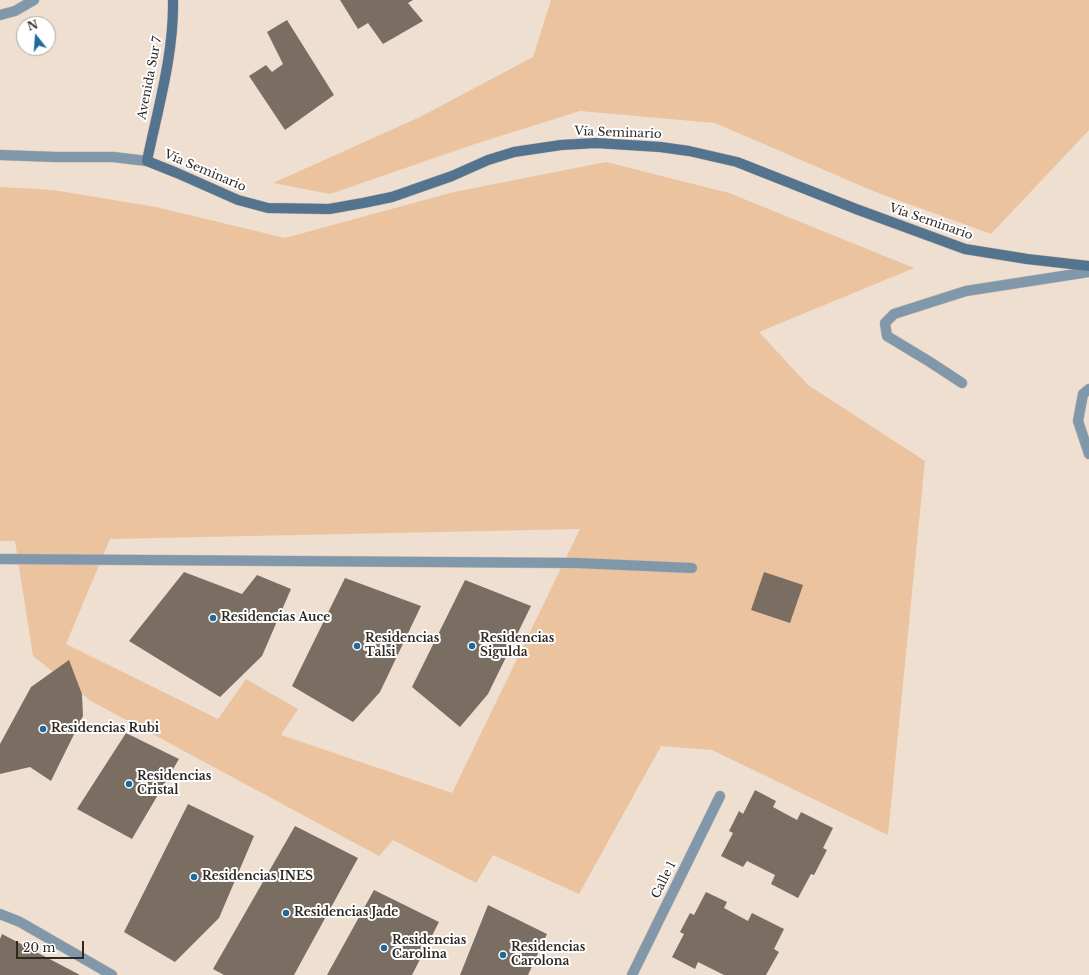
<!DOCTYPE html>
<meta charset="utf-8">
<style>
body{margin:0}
#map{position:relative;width:1089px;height:975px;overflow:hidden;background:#eedfd1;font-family:"Libre Baskerville",serif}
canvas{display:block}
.north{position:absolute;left:16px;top:16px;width:40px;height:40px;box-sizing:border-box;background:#fff;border:1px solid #aca9a7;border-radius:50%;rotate:343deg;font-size:11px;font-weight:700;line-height:16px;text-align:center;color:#2f2924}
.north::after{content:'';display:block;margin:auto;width:14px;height:18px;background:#1f6a9d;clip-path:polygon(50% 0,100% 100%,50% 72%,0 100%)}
.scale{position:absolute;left:16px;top:941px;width:68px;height:18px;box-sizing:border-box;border:2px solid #2f2924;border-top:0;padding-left:5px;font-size:12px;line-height:14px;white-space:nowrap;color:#2f2924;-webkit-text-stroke:3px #fff;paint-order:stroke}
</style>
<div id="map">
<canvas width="1089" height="975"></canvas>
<div class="north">N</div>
<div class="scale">20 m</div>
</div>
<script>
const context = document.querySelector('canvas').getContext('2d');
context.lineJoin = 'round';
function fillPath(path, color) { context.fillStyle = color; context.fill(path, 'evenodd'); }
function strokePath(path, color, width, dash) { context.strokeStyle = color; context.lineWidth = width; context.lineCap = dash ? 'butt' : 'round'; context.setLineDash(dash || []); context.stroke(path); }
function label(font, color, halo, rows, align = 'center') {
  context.font = font + ' "Libre Baskerville",serif'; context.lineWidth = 4; context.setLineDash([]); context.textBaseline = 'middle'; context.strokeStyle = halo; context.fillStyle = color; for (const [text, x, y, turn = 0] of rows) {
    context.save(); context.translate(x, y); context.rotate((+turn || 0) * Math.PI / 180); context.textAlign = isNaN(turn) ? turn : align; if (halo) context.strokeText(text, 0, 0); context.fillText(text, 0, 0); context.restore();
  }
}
const green = new Path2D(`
 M551,0H1089V130L991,234L873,191L715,123L580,111L475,144L330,194L273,183L420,117L533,57Z
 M606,162L729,193L914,268L759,332L808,385L925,461L888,835L712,750L661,746L579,894L493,855L476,883L393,840L379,856L91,701L33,656L15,541H0V187L53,190L156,207L285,238L454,192ZM580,529L452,793L281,735L298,709L246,679L218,719L66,644L110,539Z`);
const building = new Path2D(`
 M340,0H413L408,3L423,21L383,44L368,23L358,29Z
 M287,20L334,95L285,130L249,76L266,65L272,72L283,64L267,32Z
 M184,572L242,594L257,575L291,589L262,656L220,697L129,641Z
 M764,572L803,585L790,623L751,610Z
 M345,578L421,606L380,692L353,722L292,686Z
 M465,580L531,606L488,694L460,727L412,687Z
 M69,660L82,694L83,716L51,781L30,767L0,774V744L31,687Z
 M126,733L179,759L132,839L77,809Z
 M755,790L776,801L773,807L797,820L801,812L833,828L823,848L827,850L814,875L811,874L798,898L771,884L775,875L747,861L743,867L721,856L733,833L729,831L739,811L743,814Z
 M188,804L254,836L219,918L175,962L124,932Z
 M295,826L358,858L294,975H224L213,969Z
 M374,890L439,922L412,975H327Z
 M706,892L727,902L724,908L748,921L752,913L784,929L774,949L779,952L766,975H724L698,962L695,969L672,957L684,934L680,932L690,913L694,915Z
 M488,905L547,934L528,975H460Z
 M2,934L80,975H0V939Z`);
const lane = new Path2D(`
 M962,383L930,362L887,336L885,323L894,314L966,291L1089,272
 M1089,389L1083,394L1078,421L1089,454`);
const street = new Path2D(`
 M0,15L15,11L34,0
 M0,155L56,157H113L147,161
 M0,559L577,563L692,568
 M0,914L20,922L112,975
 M632,975L720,796`);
const secondary = new Path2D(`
 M173,0C174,54 158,108 147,161L177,173L238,200L268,208L329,209L363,203L392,197L452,176L488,160L514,152L561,145L596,143L660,147L689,151L737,162L856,209L965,249L1027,259L1089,266`);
const markers = [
 [213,618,4,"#1f6a9d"],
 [357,646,4,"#1f6a9d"],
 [472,646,4,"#1f6a9d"],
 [43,729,4,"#1f6a9d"],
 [129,784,4,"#1f6a9d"],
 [194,877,4,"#1f6a9d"],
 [286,913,4,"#1f6a9d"],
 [384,948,4,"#1f6a9d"],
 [503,955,4,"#1f6a9d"]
];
const streetNames = [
 ["Avenida Sur 7",150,78,-79],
 ["Vía Seminario",618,133,2],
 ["Vía Seminario",205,171,23],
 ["Vía Seminario",931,222,19],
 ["Calle 1",664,880,-64]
];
const poiNames = [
 ["Residencias Auce",221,618],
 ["Residencias",365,639],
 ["Talsi",365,653],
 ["Residencias",480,639],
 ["Sigulda",480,653],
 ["Residencias Rubi",51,729],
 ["Residencias",137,777],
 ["Cristal",137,791],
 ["Residencias INES",202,877],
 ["Residencias Jade",294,913],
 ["Residencias",392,941],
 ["Carolina",392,955],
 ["Residencias",511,948],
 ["Carolona",511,962]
];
fillPath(green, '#ebc39f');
fillPath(building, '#7a6d62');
strokePath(lane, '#c8bbae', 11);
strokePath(street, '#c8bbae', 11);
strokePath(secondary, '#c8bbae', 11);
strokePath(lane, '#8197aa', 10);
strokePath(street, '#8197aa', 10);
strokePath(secondary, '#53738e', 10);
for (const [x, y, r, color] of markers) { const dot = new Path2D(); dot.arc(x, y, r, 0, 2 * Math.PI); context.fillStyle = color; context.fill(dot); strokePath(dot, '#fff', 1.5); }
label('12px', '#2f2924', '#fff', streetNames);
label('bold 12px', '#2f2924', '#fff', poiNames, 'left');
</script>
